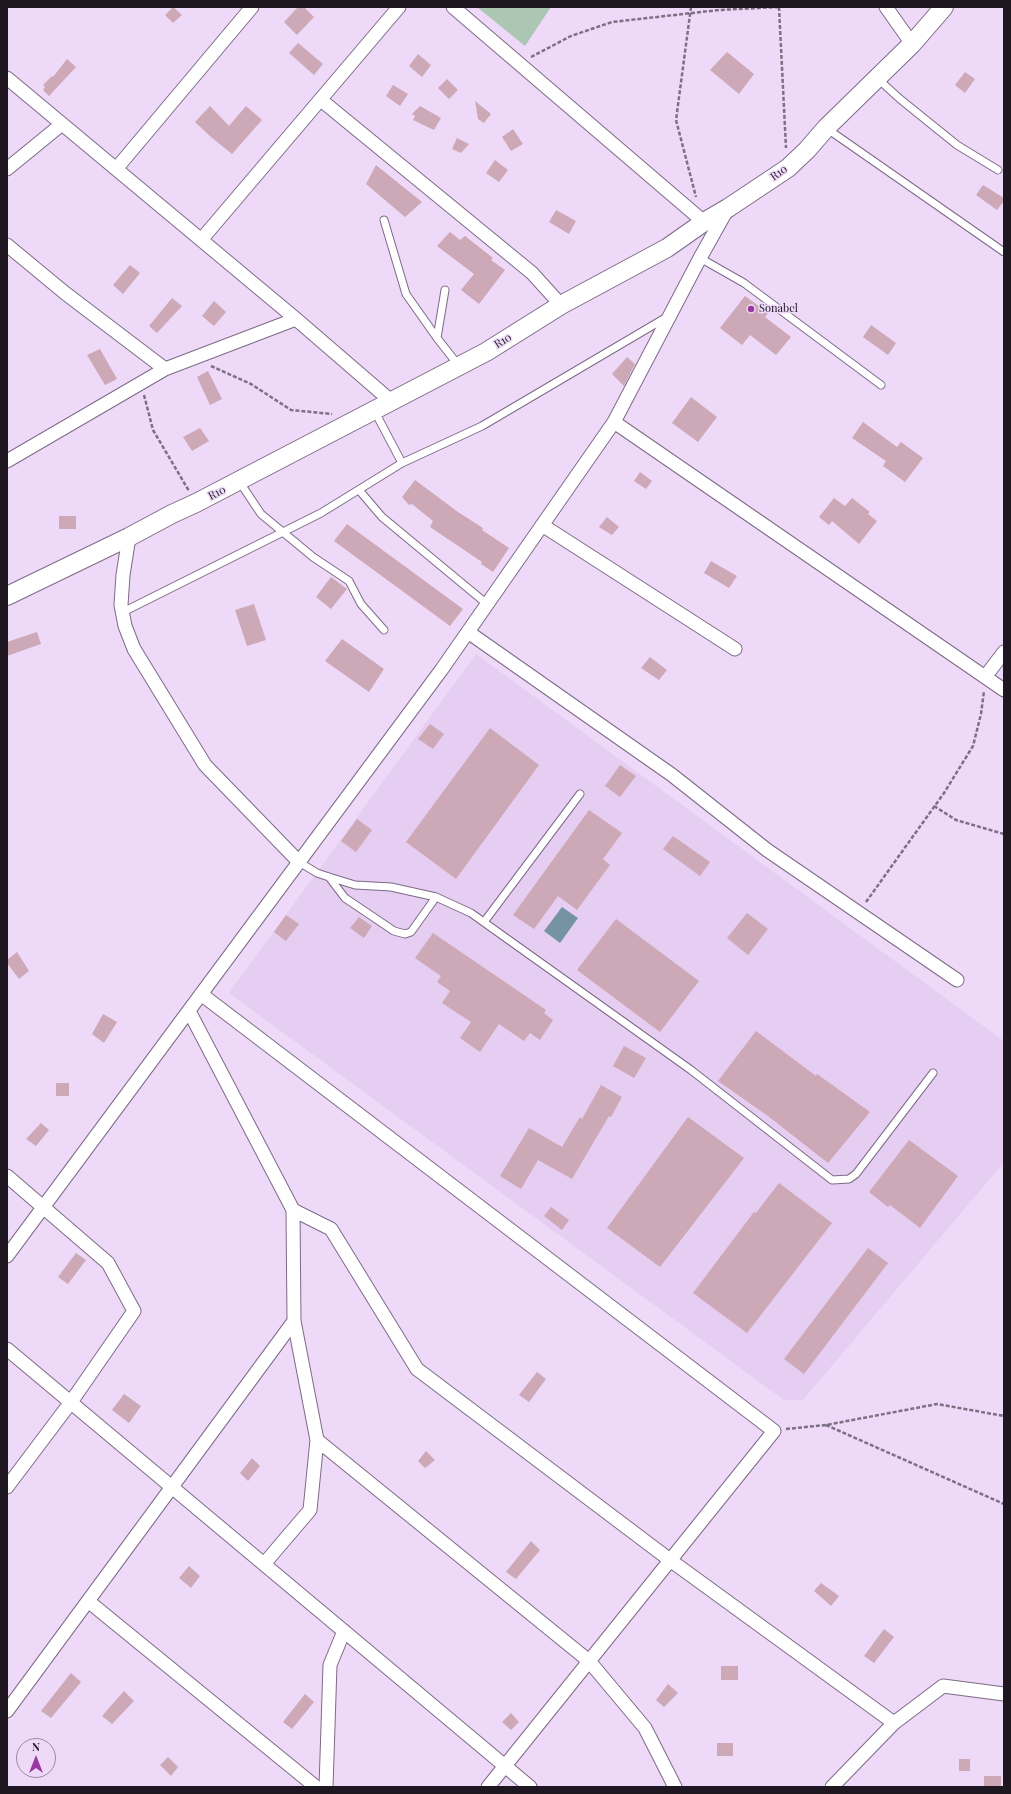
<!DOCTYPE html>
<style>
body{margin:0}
#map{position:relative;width:1011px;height:1794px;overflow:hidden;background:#eed9f8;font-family:"Playfair Display",serif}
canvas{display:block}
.frame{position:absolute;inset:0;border:8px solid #1e1721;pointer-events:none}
.north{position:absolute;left:16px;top:1738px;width:40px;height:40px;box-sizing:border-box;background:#eed9f8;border:1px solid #9b8ba2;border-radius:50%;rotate:0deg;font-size:11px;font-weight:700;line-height:16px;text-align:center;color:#1e1721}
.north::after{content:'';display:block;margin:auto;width:14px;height:18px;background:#99389f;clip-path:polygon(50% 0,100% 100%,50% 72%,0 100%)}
</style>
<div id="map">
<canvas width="1011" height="1794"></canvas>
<div class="frame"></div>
<div class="north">N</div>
</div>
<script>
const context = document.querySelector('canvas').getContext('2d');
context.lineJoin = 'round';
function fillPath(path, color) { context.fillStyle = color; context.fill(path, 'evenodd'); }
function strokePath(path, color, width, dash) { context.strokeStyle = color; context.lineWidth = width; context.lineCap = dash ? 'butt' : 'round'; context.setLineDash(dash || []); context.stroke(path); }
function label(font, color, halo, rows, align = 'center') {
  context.font = font + ' "Playfair Display",serif'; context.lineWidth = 3; context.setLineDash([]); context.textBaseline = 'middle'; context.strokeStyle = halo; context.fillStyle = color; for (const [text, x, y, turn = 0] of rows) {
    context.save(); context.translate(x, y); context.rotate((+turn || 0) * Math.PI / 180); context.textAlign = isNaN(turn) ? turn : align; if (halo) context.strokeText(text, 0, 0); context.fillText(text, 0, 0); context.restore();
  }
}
const built = new Path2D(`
 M476,654L1004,1041V1162L803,1400H784L229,993Z`);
const green = new Path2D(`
 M477,7H551L525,46Z`);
const water = new Path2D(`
 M562,907L578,918L560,943L544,931Z`);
const building = new Path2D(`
 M173,7L182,15L173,23L165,15Z
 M298,7H304L314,17L297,35L284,22Z
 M298,43L323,64L314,75L289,53Z
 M727,52L754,74L739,94L710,70Z
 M418,54L431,65L422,77L409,66Z
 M67,59L76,67L49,96L43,90L45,87L43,85L52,76L53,77Z
 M965,72L975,79L965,93L955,85Z
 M447,79L458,90L449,99L438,88Z
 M393,85L408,94L400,106L386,96Z
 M475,101L491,114L484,123L478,119Z
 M210,106L229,126L246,106L262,120L232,154L211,137L195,122Z
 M420,106L441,118L434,130L413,120L415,116L412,114Z
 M513,129L523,144L511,151L502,137Z
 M457,138L469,144L461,153L452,149Z
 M495,160L508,170L499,182L486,173Z
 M376,165L422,202L405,217L366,184Z
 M983,185L1004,198V201L997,210L976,195Z
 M556,210L576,221L569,234L549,222Z
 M450,232L460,240L465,236L493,258L491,260L505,270L479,304L461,290L474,274L437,246Z
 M130,265L140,273L123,294L113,285Z
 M745,296L768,313L765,317L791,337L776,355L750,335L742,345L720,328Z
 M172,298L182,306L157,333L149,326Z
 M214,301L226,312L214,326L202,316Z
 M871,325L896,343L888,355L863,337Z
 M100,349L117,379L105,385L87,355Z
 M627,357L635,364L624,386L612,374Z
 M208,371L222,399L210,405L197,377Z
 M691,397L717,417L698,442L672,423Z
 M863,422L897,447L901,442L923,458L905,482L883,466L886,461L852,438Z
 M200,428L209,441L192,451L183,437Z
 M640,472L652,481L646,489L634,481Z
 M415,480L458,512L483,528L482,530L509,548L493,572L481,564L482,562L430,527L433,521L412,504L409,505L402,497Z
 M834,498L845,506L852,498L870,512L868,514L877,521L859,544L832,521L829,525L819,517Z
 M59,516H76V529H59Z
 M607,517L619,527L612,535L599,527Z
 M347,524L463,609L450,626L334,541Z
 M711,561L737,576L729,588L704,573Z
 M331,577L347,589L331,609L316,597Z
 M254,604L266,640L247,646L235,610Z
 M37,632L41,644L7,656V642Z
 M342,639L384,669L369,692L325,661Z
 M650,657L667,670L659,680L641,668Z
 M430,724L444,734L433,749L418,739Z
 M490,728L539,765L456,879L406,842Z
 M620,765L636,776L620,797L605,786Z
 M589,810L622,833L603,859L610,865L577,910L558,896L534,929L513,915Z
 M357,819L372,830L356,852L341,841Z
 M673,836L710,862L700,876L663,849Z
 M747,913L768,929L748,955L727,938Z
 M286,915L299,924L286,941L274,932Z
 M359,917L372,926L364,938L350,928Z
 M616,919L699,981L660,1032L577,970Z
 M433,933L546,1010L544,1013L553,1020L540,1040L530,1033L524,1041L499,1024L480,1052L460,1038L471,1022L442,1003L450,991L437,982L441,976L415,958Z
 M17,952L29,971L19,979L7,963V960Z
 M103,1014L117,1022L104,1043L92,1034Z
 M756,1031L816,1076L817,1074L870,1112L828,1163L768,1116L718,1081Z
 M624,1046L646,1058L634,1078L613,1066Z
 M56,1083H69V1096H56Z
 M601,1085L622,1097L611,1117L609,1116L572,1179L538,1160L521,1189L500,1176L529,1128L562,1147L580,1117L582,1119Z
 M688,1117L744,1158L660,1267L607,1228Z
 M41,1123L49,1130L36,1146L26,1139Z
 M909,1140L958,1176L920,1228L890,1205L888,1207L869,1192Z
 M779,1183L832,1223L747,1333L693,1293L754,1212L756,1213Z
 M551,1207L569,1220L562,1230L544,1216Z
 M868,1248L888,1263L804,1374L784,1359Z
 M76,1253L86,1260L68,1284L58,1277Z
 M537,1372L546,1379L529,1402L519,1395Z
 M124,1394L141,1406L129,1423L112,1410Z
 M426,1451L435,1460L425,1468L418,1461Z
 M252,1458L260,1466L248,1481L240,1473Z
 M531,1541L540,1550L516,1579L506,1572Z
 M189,1566L200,1576L191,1588L179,1578Z
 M821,1583L839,1596L831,1606L814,1591Z
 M884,1629L894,1637L874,1663L864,1656Z
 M721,1666H738V1680H721Z
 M71,1673L81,1682L51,1718L41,1711Z
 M668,1684L678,1693L664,1707L656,1700Z
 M124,1691L134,1701L112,1724L102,1716Z
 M305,1694L314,1702L292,1729L283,1722Z
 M511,1713L519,1722L511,1730L502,1722Z
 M717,1743H733V1756H717Z
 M168,1757L178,1767L171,1776L160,1765Z
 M959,1759H970V1771H959Z
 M984,1776H1001V1787H984Z`);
const path = new Path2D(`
 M691,7L676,120L696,197
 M779,7L786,148
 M531,57L571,36L612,22L719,10L779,7
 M211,366L251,384L291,410L332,414
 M144,395L153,430L189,491
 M934,806L956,820L1004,834
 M866,902L944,793L973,746L981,714L984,691
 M826,1425L1004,1504
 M786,1429L826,1425L937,1404L1004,1416`);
const service = new Path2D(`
 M877,78L900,99L957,145L998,170
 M826,128L1004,252
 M384,220L406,294L437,338
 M700,258L744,283L881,385
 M445,290L437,338L459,366
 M374,410L402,463
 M239,481L261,514L313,557L349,581L361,604L384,630
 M359,490L382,517L487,604
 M123,612L321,513L402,463L482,426L667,317
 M299,862L317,873L329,877L355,885L391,887L436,897L471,913L691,1070L832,1180L849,1179L856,1174L933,1073
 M329,877L345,898L394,931L405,934L411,932L436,897
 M484,922L580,794`);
const minor = new Path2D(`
 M453,7L704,222
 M886,7L912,44
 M7,78L296,319L391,401
 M321,100L532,273L561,305
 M7,169L62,124
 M116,169L252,7
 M201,240L399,7
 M7,245L65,293L165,369
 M614,422L1004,690
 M7,461L165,369L296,319
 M542,525L735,649
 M129,537L123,575L121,605L125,626L134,649L205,765L299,862
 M468,632L672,775L767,850L957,980
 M985,677L1004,652
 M201,994L774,1431L488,1787
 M7,1176L108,1263L134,1311L71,1402L7,1487
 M293,1210L331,1229L417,1369L670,1560L894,1723
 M7,1256L442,669L614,422L700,258L728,208
 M294,1321L317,1440L589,1661L645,1728L675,1787
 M7,1349L530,1787
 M264,1564L310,1510L317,1440
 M88,1601L316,1787
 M7,1711L294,1321L293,1210L189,1011
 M326,1787L330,1665L344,1631
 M832,1787L894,1723L943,1686L1004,1694`);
const secondary = new Path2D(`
 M7,596L129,537L172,514L196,503L486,352L561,305L667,248L704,222L728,208L788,168L807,150L826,128L912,44L944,7`);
const markers = [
 [751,309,4,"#99389f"]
];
const streetNames = [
 ["R10",779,173,-36],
 ["R10",503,341,-32],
 ["R10",217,493,-28]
];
const poiNames = [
 ["Sonabel",759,309]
];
fillPath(built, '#e6cdf2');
fillPath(green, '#abc6b3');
fillPath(water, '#7693a4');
fillPath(building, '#cda8b6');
strokePath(service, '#7d6b86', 9);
strokePath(minor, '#7d6b86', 15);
strokePath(secondary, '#7d6b86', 20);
strokePath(path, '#7d7083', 2.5, [4, 2]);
strokePath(service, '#fff', 7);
strokePath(minor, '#fff', 13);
strokePath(secondary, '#fff', 18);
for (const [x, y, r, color] of markers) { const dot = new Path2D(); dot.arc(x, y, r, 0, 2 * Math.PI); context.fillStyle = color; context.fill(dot); strokePath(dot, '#eed9f8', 1.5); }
label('11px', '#1e1721', '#eed9f8', streetNames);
label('11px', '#1e1721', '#eed9f8', poiNames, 'left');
</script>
